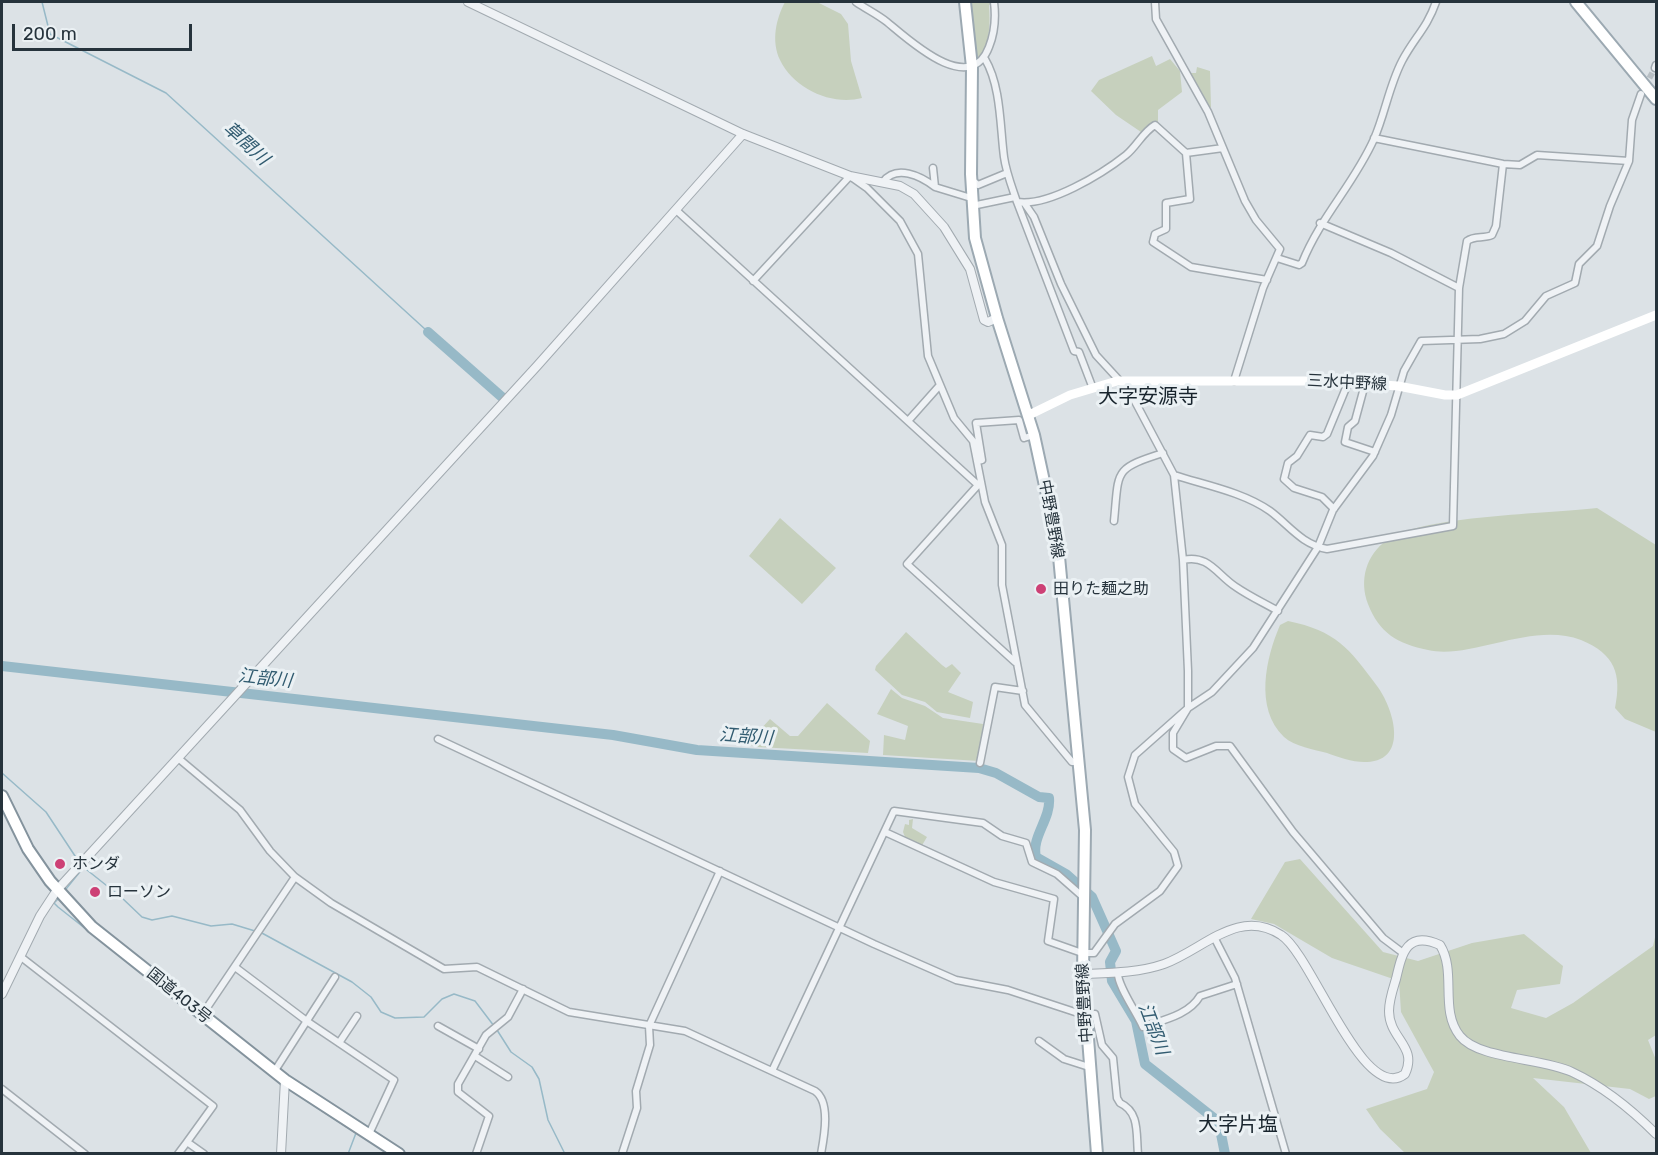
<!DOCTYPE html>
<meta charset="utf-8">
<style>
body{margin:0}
#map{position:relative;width:1658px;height:1155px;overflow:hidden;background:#dce2e6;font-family:Rubik,sans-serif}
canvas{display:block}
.frame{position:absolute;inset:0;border:3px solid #26333c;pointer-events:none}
.scale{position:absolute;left:12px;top:24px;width:180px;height:27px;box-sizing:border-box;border:3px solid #26333c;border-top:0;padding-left:8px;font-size:18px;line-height:21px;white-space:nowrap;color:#26333c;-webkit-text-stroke:4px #ebf1f4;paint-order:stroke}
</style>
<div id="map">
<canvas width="1658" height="1155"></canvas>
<div class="frame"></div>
<div class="scale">200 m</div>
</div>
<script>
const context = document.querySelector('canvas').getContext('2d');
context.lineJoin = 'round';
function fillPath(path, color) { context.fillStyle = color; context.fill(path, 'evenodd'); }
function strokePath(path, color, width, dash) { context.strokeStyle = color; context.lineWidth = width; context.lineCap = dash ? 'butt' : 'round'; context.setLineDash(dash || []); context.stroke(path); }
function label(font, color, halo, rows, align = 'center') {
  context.font = font + ' Rubik,"Noto Sans JP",sans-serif'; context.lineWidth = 6; context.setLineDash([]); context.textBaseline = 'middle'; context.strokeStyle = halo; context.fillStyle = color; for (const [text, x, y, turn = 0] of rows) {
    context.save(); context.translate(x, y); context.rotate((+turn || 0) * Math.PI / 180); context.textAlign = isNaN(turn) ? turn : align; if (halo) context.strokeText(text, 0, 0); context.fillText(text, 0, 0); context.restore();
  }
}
const green = new Path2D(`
 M785,2H817L841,14L848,24L851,61L862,98C832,106 794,89 780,60C771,41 776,19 785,2Z
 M970,2L992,3L989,5C990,23 991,42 979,58L975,53Z
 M1152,56L1156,66L1170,59L1180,71L1182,92L1158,110V125L1154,123L1141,132L1116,115L1091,91L1099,80Z
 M1197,67L1210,71L1211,107L1207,109L1190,73H1196Z
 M1597,508L1656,545V732L1625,719L1615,708C1622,674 1615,654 1581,640C1532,621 1471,660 1428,650C1398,644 1379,633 1368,604C1359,580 1366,555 1387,540C1423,515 1549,514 1597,508Z
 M780,518L836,568L802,604L749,556Z
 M1288,621C1336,631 1349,648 1377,686C1393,707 1410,760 1367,762C1355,763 1338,757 1327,753C1315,750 1294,746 1284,737C1254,708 1266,658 1280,625Z
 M906,632L942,665L946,668L952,664L961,673L948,692L973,702L970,718L937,712L925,702L902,695L875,670L876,666Z
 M891,689L902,698L925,706L943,718L983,724L979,761L883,755L884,735L905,740L908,726L877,714Z
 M827,703L870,741L868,753L758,747L747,744L770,719L790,736H798Z
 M913,819L912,828L927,837L921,847L907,842L903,832L905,824L909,825V820Z
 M1300,859L1383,952L1418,961L1472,943L1524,934L1563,966L1560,984L1517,990L1511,1008L1546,1018L1573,1003L1653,946L1656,933V1035L1648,1040L1656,1060V1096L1649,1099L1630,1089L1533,1078L1564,1107L1591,1153H1405L1380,1129L1366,1109L1427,1089L1434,1072L1401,1012L1399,981L1332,958L1274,924L1251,919L1285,862Z`);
const stream = new Path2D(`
 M42,2L50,34L166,93L426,330
 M2,773L46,812L79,862
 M82,866L121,897L142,917L152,920L172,916L211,926L232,924L255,931
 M66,889L83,868
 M58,899L54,903L58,907L197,1017
 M260,932L352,982L371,997L381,1012L395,1018L424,1017L442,999L454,994L475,1001L494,1026
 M497,1030L511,1052L532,1067L539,1079L548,1120L565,1154
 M295,1093L356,1133L348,1154`);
const river = new Path2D(`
 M428,332L503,398
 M2,666L613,735L697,750L979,768L996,773L1039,797L1049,798C1051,819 1031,837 1036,857L1066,874L1092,897L1116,951L1110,962L1112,981L1136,1021L1145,1064L1215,1119L1220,1129L1225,1154`);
const minorTunnel = new Path2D(`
 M1645,86L1655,68`);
const minor = new Path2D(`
 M856,2C866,9 877,14 887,22C910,41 970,97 989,47C995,32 996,18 994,2
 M1155,2L1156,19L1208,112L1245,201L1256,220L1280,249L1263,288L1234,381
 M985,59C1001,86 1000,126 1004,157C1006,172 1012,187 1017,202C1048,207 1102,174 1126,155C1137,146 1143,132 1155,125L1186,153L1190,199L1166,203V229L1155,234L1153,242L1191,267L1267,280
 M1655,68L1656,65
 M1374,138L1503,164L1520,165L1537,155L1629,161
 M1186,153L1223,148
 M933,168L935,187L971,198
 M971,179L978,185L1007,173
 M883,182C896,164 921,176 935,187
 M1017,202L1074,351L1079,352L1092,386
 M1025,204L1034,217L1061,284L1096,355L1130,392L1174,475L1183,560L1188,671V708L1173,733V749L1186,758L1216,746H1230L1293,832L1383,938L1403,953
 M972,206L1015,197
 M676,210L978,485
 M1320,223L1391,253L1459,288
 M1277,258L1299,265L1302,263C1321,216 1354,184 1374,139C1385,114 1389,86 1402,61C1414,38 1427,28 1436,2
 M753,281L850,176L867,188L900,221L918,254L928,356L954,418L973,441L985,502L1002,545V585L1025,705L1072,762H1080
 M1365,384L1355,421L1348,427L1345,442L1375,452
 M908,421L940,385
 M978,461L982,460L976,423L1019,420L1024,438L1034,435
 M1174,475C1205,485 1243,492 1270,511C1289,525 1301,544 1327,549L1453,526L1459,288L1467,241C1475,235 1483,239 1492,235L1496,226L1503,164
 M979,484L907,564L1015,662
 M1334,509L1322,497L1294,488L1284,479L1288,463L1297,456L1310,435L1323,437L1327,434L1348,383
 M1114,521C1119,470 1113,469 1163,453
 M1183,560C1209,554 1217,575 1236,587C1249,596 1264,603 1278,611
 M438,739L874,944L956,980L1008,990L1084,1015L1095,1014L1102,1045L1113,1058L1117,1098L1120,1103C1140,1112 1136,1134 1138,1154
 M178,758L240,810L270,851L295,877L331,903L444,969L477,967L569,1012L685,1031L815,1091C831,1102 824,1137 821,1154
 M980,763L995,687L1023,691
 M885,832L994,882L1054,899L1048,941L1082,953H1094L1115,924L1160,891L1178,866L1174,852L1135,804L1128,777L1135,755L1188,708L1212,692L1253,648L1318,547L1333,510L1373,456L1391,415L1404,371L1421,341L1480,339L1504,334L1525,321L1546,296L1575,283L1579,264L1597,246L1610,206L1629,161L1632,120L1641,94
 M1214,937L1235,978L1286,1154
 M21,957L213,1106L187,1142L204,1154
 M235,967L308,1022L394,1080L369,1134
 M1118,973C1117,985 1137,1013 1143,1027C1163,1020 1189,1015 1200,996L1237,984
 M202,1015L295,877
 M438,1026L479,1049
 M1039,1041L1064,1059L1089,1067
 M339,1043L357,1016
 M475,1056L508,1077
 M772,1071L894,811L983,823L1002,836L1026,843L1032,862L1057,874L1082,896
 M274,1072L335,977
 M2,1089L85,1154
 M178,1154L187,1142
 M476,1154L489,1116L458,1092V1084L486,1035L508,1017L523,989
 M622,1154L637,1108L636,1091L650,1045L649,1026L720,871`);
const tertiary = new Path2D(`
 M468,2L743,134L850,176L900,186L914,194L944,227L970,269L984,320L988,322L997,318
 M1083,974C1110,973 1138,973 1164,964C1203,950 1238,907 1281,935C1312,954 1363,1106 1405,1074C1418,1046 1389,1039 1389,1011C1389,1000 1393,989 1396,979C1402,953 1407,930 1440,945C1457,972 1439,1010 1460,1036C1478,1059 1542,1058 1572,1072C1602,1086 1633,1111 1656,1134
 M2,994L40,916L57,890L537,366L743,134
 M281,1154L285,1080`);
const secondary = new Path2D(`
 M1029,415L1070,395L1117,381H1322L1398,386L1445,395H1457L1656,315`);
const primary = new Path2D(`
 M965,2L972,67L971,174L975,238L997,318L1034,435L1058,546L1085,830L1083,974L1097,1154
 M1576,2L1656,99`);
const trunk = new Path2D(`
 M2,796L28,849L50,881L92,927L285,1080L399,1154`);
const markers = [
 [1041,589,6,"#cd4075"],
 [60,864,6,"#cd4075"],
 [95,892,6,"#cd4075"]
];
const streetNames = [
 ["三水中野線",1347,383,3],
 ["中野豊野線",1051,519,80],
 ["国道403号",179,996,39],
 ["中野豊野線",1085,1003,-93]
];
const poiNames = [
 ["田りた麺之助",1053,589],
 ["ホンダ",72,864],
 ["ローソン",107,892]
];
const waterNames = [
 ["草間川",246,144,42],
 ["江部川",265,679,6],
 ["江部川",746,737,4],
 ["江部川",1153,1029,69]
];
const quarterNames = [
 ["大字安源寺",1148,397],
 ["大字片塩",1238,1125]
];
fillPath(green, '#c6d0bd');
strokePath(stream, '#97b9c7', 1.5);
strokePath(river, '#97b9c7', 10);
strokePath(minorTunnel, '#b8bfc4', 6, [6, 3]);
strokePath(minor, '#a2aab0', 9);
strokePath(tertiary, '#a2aab0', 10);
strokePath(primary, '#9ca9b2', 14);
strokePath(trunk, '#84939d', 14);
strokePath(minor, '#eff2f5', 6);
strokePath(tertiary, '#eff2f5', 8);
strokePath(secondary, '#fff', 9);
strokePath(primary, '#fff', 10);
strokePath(trunk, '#fff', 10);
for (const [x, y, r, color] of markers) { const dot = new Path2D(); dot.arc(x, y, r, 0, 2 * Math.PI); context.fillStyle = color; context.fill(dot); strokePath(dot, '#ebf1f4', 2); }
label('16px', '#26333c', '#ebf1f4', streetNames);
label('16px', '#26333c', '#ebf1f4', poiNames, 'left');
label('italic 18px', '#315b70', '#ebf1f4', waterNames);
label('20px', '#18242d', '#ebf1f4', quarterNames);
</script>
